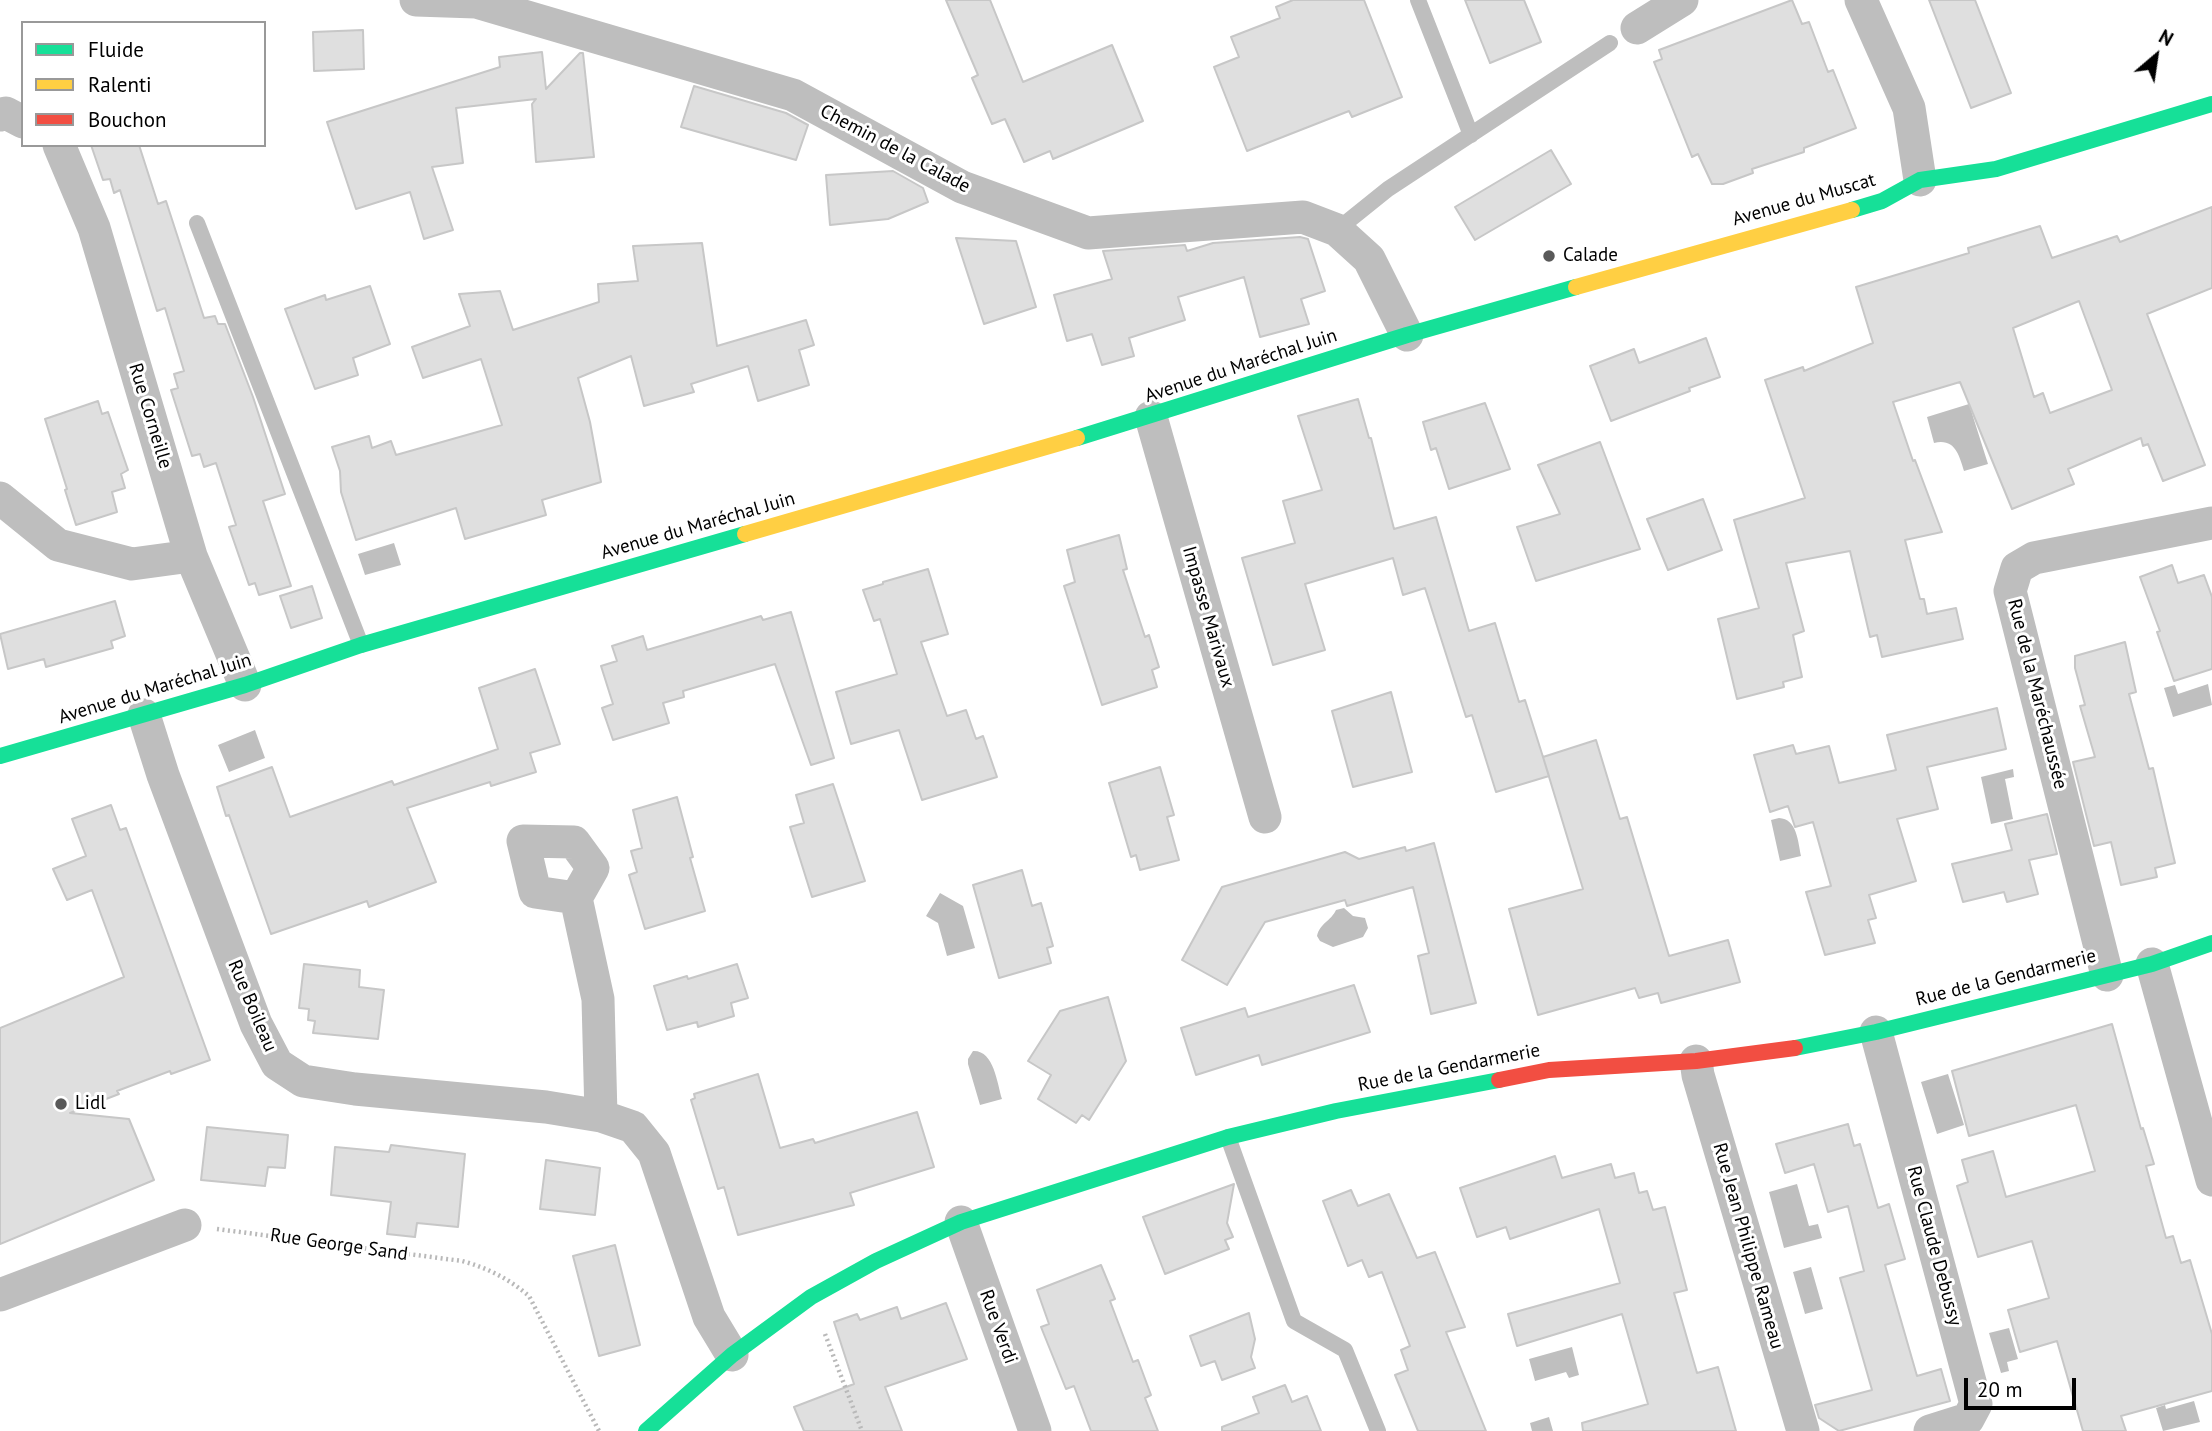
<!DOCTYPE html>
<meta charset="utf-8">
<style>
body{margin:0}
#map{position:relative;width:2212px;height:1431px;overflow:hidden;background:#fff;font-family:"PT Sans",sans-serif}
canvas{display:block}
.legend{position:absolute;left:21px;top:21px;width:245px;height:126px;box-sizing:border-box;background:#fff;border:2px solid #999;margin:0;padding:9px 12px;list-style:none;font-size:21px;color:#000}
.legend li{display:flex;align-items:center;gap:14px;height:35px}
.legend b{width:35px;border:2px solid #999}
.north{position:absolute;left:2121px;top:21px;width:70px;height:70px;-webkit-text-stroke:5px #fff;paint-order:stroke;rotate:29deg;font-size:19px;font-weight:700;line-height:28px;text-align:center;color:#000}
.north::after{content:'';display:block;margin:auto;width:24px;height:32px;background:#000;clip-path:polygon(50% 0,100% 100%,50% 72%,0 100%)}
.scale{position:absolute;left:1964px;top:1378px;width:112px;height:32px;box-sizing:border-box;border:4px solid #000;border-top:0;padding-left:9px;font-size:21px;line-height:24px;white-space:nowrap;color:#000;-webkit-text-stroke:5px #fff;paint-order:stroke}
</style>
<div id="map">
<canvas width="2212" height="1431"></canvas>
<ul class="legend">
<li><b style="height:9px;background:#16e098"></b>Fluide</li>
<li><b style="height:9px;background:#ffcf43"></b>Ralenti</li>
<li><b style="height:9px;background:#f24e42"></b>Bouchon</li>
</ul>
<div class="north">N</div>
<div class="scale">20 m</div>
</div>
<script>
const context = document.querySelector('canvas').getContext('2d');
context.lineJoin = 'round';
function fillPath(path, color) { context.fillStyle = color; context.fill(path, 'evenodd'); }
function strokePath(path, color, width, dash) { context.strokeStyle = color; context.lineWidth = width; context.lineCap = dash ? 'butt' : 'round'; context.setLineDash(dash || []); context.stroke(path); }
function label(font, color, halo, rows, align = 'center') {
  context.font = font + ' "PT Sans",sans-serif'; context.lineWidth = 6; context.setLineDash([]); context.textBaseline = 'middle'; context.strokeStyle = halo; context.fillStyle = color; for (const [text, x, y, turn = 0] of rows) {
    context.save(); context.translate(x, y); context.rotate((+turn || 0) * Math.PI / 180); context.textAlign = isNaN(turn) ? turn : align; if (halo) context.strokeText(text, 0, 0); context.fillText(text, 0, 0); context.restore();
  }
}
const water = new Path2D(`
 M1969,404L1988,464L1964,471C1959,455 1955,438 1934,443L1927,417Z
 M394,543L401,565L365,575L358,554Z
 M2208,684L2212,705L2173,717L2164,688L2175,685L2178,694Z
 M255,730L265,758L229,772L218,745Z
 M2013,769L2014,777L2005,779L2013,819L1991,824L1981,777Z
 M1779,818C1797,819 1798,841 1801,856L1780,861L1771,820Z
 M940,893L963,906L975,948L947,956L938,923L926,916Z
 M1344,908L1353,916L1365,918L1368,928L1363,937L1333,947L1320,941L1317,936C1320,923 1331,921 1336,910Z
 M973,1051C994,1050 997,1083 1002,1099L980,1105L968,1064V1059Z
 M1948,1074L1964,1125L1937,1134L1921,1082Z
 M1797,1184L1809,1226L1818,1224L1822,1238L1784,1248L1769,1192Z
 M1811,1267L1823,1309L1805,1314L1793,1272Z
 M2009,1328L2018,1359L2007,1362L2009,1371L2001,1373L1989,1333Z
 M1572,1347L1579,1375L1569,1378L1566,1372L1535,1381L1529,1359Z
 M2194,1401L2200,1422L2163,1431L2156,1408L2165,1405L2166,1409Z
 M1549,1417L1553,1431H1532L1530,1423Z`);
const building = new Path2D(`
 M946,0H990L1023,82L1112,45L1143,121L1053,159L1050,151L1024,162L1005,119L992,124L972,78L978,75Z
 M1293,0H1364L1402,97L1352,117L1349,111L1247,151L1214,67L1239,57L1231,37L1280,18L1276,7Z
 M1465,0H1524L1541,42L1490,63Z
 M1792,0L1802,24L1809,22L1828,72L1833,70L1856,128L1804,148V152L1752,169L1753,173L1723,184H1712L1698,154L1692,157L1654,62L1662,59L1659,50Z
 M1929,0H1975L2011,93L1971,108Z
 M363,30L364,69L314,71L313,32Z
 M542,52L546,89L580,53H583L594,157L536,162L532,104L536,99L456,108L463,163L432,167L453,230L424,239L410,192L356,209L327,122L500,67L499,57Z
 M694,86L786,113L808,125L796,160L681,127Z
 M91,145H139L158,204L166,201L204,318L215,316L218,324H225L253,397L285,494L263,501L291,586L259,595L255,583L249,585L229,527L236,525L216,463L204,467L200,454L192,456L171,390L178,388L174,374L184,371L165,308L157,311L120,190L114,193L110,179L103,180Z
 M1551,150L1571,184L1475,240L1455,207Z
 M893,171L923,188L928,202L888,219L830,225L826,175Z
 M2212,207V288L2147,314L2205,465L2163,481L2148,444L2143,446L2141,438L2068,469L2074,484L2012,509L1960,382L1893,402L1913,461L1915,460L1942,532L1905,540L1920,599H1924L1927,614L1956,608L1963,639L1882,657L1877,635L1870,637L1850,551L1786,563L1804,631L1793,635L1802,677L1783,682L1784,687L1737,699L1718,619L1759,608L1734,520L1805,498L1765,380L1803,367L1804,371L1873,343L1856,287L1969,253L1968,248L2040,226L2052,258L2117,236L2120,242ZM2079,301L2112,390L2050,413L2043,393L2034,397L2013,328Z
 M1300,237L1308,239L1325,291L1301,299L1309,324L1260,337L1244,277L1178,297L1185,320L1129,338L1134,356L1102,365L1092,334L1067,341L1054,295L1112,279L1103,251L1185,245L1187,251L1213,243Z
 M956,238L1016,241L1036,307L984,324Z
 M702,243L717,346L806,320L814,345L799,350L809,385L758,401L748,366L691,384L694,392L644,406L631,356L578,378L590,422L601,482L542,500L546,515L465,539L456,508L356,540L341,492L340,471L332,447L369,436L372,448L391,441L396,455L502,425L481,359L423,378L412,347L470,326L459,294L500,291L513,330L599,302L598,284L638,281L633,246Z
 M370,286L390,344L353,358L358,375L315,389L285,309L325,295L326,300Z
 M1706,338L1720,377L1689,388L1690,391L1611,421L1590,366L1634,349L1639,363Z
 M1358,399L1369,438H1371L1394,529L1436,517L1469,631L1495,623L1519,702L1525,700L1549,776L1496,792L1472,715L1466,717L1425,588L1403,595L1393,558L1305,584L1325,650L1273,665L1242,558L1295,543L1283,501L1322,490L1298,416Z
 M98,401L102,414L108,412L128,470L121,474L125,488L112,492L117,512L76,525L65,490L67,489L45,419Z
 M1485,403L1510,469L1449,489L1436,448L1431,450L1423,422Z
 M1600,442L1640,549L1536,581L1517,527L1560,514L1538,465Z
 M1703,499L1722,550L1668,570L1647,519Z
 M1119,535L1127,569L1123,570L1145,637L1149,635L1159,667L1152,670L1157,687L1102,705L1064,586L1075,582L1067,550Z
 M2172,565L2178,583L2204,575L2212,597V669L2174,681L2157,632L2160,631L2140,577Z
 M928,569L948,634L921,642L947,716L966,710L976,739L983,736L997,777L922,800L899,730L851,744L836,692L897,674L880,619L874,621L863,590L883,584V582Z
 M312,586L322,618L291,628L280,596Z
 M115,601L125,636L111,641L113,648L46,667L44,659L8,669L0,634Z
 M791,612L834,758L811,765L775,664L683,691L684,697L663,703L669,723L613,740L602,708L613,704L601,666L617,661L612,646L643,636L647,650L761,616L763,620Z
 M2125,642L2136,692L2129,694L2149,769L2153,768L2175,863L2155,868L2157,877L2121,885L2111,842L2094,846L2073,762L2095,757L2080,706L2085,705L2075,668V656Z
 M535,669L560,744L530,753L536,772L491,786L490,782L407,808L436,882L369,907L367,901L271,934L229,815L226,816L217,787L272,767L290,817L392,781L394,785L498,749L479,688Z
 M1391,692L1412,772L1353,787L1332,711Z
 M1997,708L2006,749L1927,767L1938,809L1897,819L1916,881L1869,895L1876,918L1868,920L1875,943L1825,955L1806,892L1831,886L1813,822L1795,827L1788,806L1770,812L1754,755L1793,745L1796,754L1829,746L1839,783L1896,770L1887,735Z
 M1596,740L1620,819L1627,817L1669,956L1728,940L1740,982L1661,1003L1658,993L1639,998L1635,988L1538,1015L1509,909L1583,889L1543,757Z
 M1160,767L1174,815L1167,817L1179,860L1140,870L1136,855L1131,857L1109,783Z
 M833,784L865,881L812,897L790,827L804,823L796,795Z
 M677,797L693,857L690,858L705,911L645,929L629,875L637,872L631,851L642,848L633,810Z
 M111,805L120,830L126,828L210,1060L171,1074L170,1071L117,1091L119,1094L70,1113L129,1119L154,1180L0,1244V1028L124,977L92,890L67,900L53,869L86,856L72,819Z
 M2047,814L2057,854L2029,860L2038,894L2007,902L2004,892L1963,902L1952,864L2012,850L2005,824Z
 M1434,843L1476,1003L1431,1014L1418,956L1429,953L1413,887L1347,906L1345,900L1265,922L1227,985L1182,960L1222,887L1345,852L1359,859L1405,847L1406,851Z
 M1022,870L1032,906L1041,903L1053,946L1047,948L1051,963L999,978L973,885Z
 M304,964L360,970L359,987L384,990L378,1039L313,1033L315,1021L308,1020L309,1009L299,1008Z
 M737,964L748,998L731,1003L734,1016L698,1027L697,1022L667,1030L654,986L687,976L688,979Z
 M1354,985L1370,1032L1262,1065L1259,1055L1196,1075L1181,1028L1245,1008L1248,1017Z
 M1108,997L1126,1061L1089,1120L1082,1115L1076,1123L1038,1099L1051,1075L1028,1061L1060,1011Z
 M2112,1024L2141,1129L2143,1128L2154,1164L2146,1166L2166,1238L2173,1236L2181,1263L2190,1260L2212,1334V1391L2121,1416L2126,1431H2083L2057,1341L2020,1352L2008,1310L2049,1298L2032,1241L1978,1257L1957,1186L1968,1182L1962,1160L1993,1151L2006,1197L2095,1171L2076,1105L1969,1136L1952,1071Z
 M758,1074L780,1148L813,1139L815,1143L917,1112L934,1167L850,1193L854,1205L738,1235L724,1187L718,1189L691,1100L695,1098L694,1094Z
 M1848,1124L1854,1146L1860,1144L1878,1208L1889,1204L1905,1259L1885,1265L1917,1376L1941,1369L1950,1401L1839,1431L1819,1418L1815,1405L1872,1390L1840,1278L1864,1271L1848,1206L1828,1212L1814,1164L1785,1173L1776,1144Z
 M207,1127L288,1135L285,1168L268,1167L265,1186L201,1180Z
 M391,1145L465,1154L458,1227L417,1223L415,1237L387,1234L391,1202L331,1195L335,1147L389,1152Z
 M1555,1156L1562,1178L1611,1164L1615,1178L1634,1173L1639,1193L1647,1191L1653,1210L1665,1207L1687,1290L1674,1293L1697,1373L1718,1367L1736,1431H1583L1582,1423L1648,1404L1622,1314L1517,1346L1508,1314L1620,1283L1599,1209L1510,1239L1506,1227L1477,1237L1460,1188Z
 M546,1160L600,1168L595,1215L540,1209Z
 M1234,1184L1227,1223L1233,1237L1225,1240L1229,1249L1165,1274L1143,1217Z
 M1351,1190L1358,1206L1389,1194L1417,1258L1435,1252L1465,1327L1446,1332L1486,1431H1418L1395,1375L1408,1370L1401,1350L1410,1346L1382,1272L1369,1277L1362,1260L1348,1266L1323,1201Z
 M615,1245L640,1345L599,1356L573,1256Z
 M1101,1265L1115,1299L1110,1301L1133,1362L1138,1360L1151,1395L1145,1398L1158,1431H1091L1074,1386L1066,1389L1041,1327L1049,1324L1037,1290Z
 M946,1303L967,1359L885,1387L902,1431H804L794,1407L854,1384L834,1322L857,1314L860,1320L897,1307L901,1319Z
 M1249,1313L1255,1339L1251,1357L1255,1368L1222,1380L1215,1361L1201,1366L1190,1336Z
 M1285,1385L1292,1402L1307,1396L1321,1431H1222V1427L1259,1413L1253,1397Z`);
const path = new Path2D(`
 M217,1229L462,1261C488,1268 509,1279 529,1296L599,1431
 M825,1334L862,1431`);
const lane = new Path2D(`
 M1418,0L1471,135
 M197,223L361,645
 M1337,230L1388,189L1610,43
 M1228,1137L1294,1321L1345,1350L1378,1431`);
const street = new Path2D(`
 M416,0L476,2L793,95L962,187L1088,233L1303,217L1337,230L1369,259L1407,335
 M1861,0L1909,108L1920,180
 M1637,28L1682,0
 M0,115L6,113L23,122
 M59,145L94,228L191,556L245,685
 M1151,417L1265,817
 M0,498L58,545L132,564L191,556
 M144,715L163,775L256,1024L277,1064L303,1081L355,1089L546,1107L601,1116L633,1127L654,1153L709,1317L732,1355
 M576,898L535,892L523,841L574,842L593,868L576,898L598,999L601,1116
 M2152,964L2212,1180
 M2107,975L2010,591L2017,568L2034,558L2212,523
 M1876,1032L1976,1404L1968,1419L1930,1431
 M1696,1061L1698,1075L1803,1431
 M961,1222L1035,1431
 M0,1295L185,1225`);
const fast = new Path2D(`
 M1852,210L1882,201L1920,180L1996,169L2212,104
 M1077,438L1407,335L1576,287
 M0,756L245,685L361,645L745,534
 M1795,1048L1876,1032L2152,964L2212,943
 M646,1431L732,1355L811,1297L876,1261L961,1222L1228,1137L1336,1111L1499,1080`);
const slow = new Path2D(`
 M1576,287L1852,210
 M745,534L1077,438`);
const jam = new Path2D(`
 M1499,1080L1549,1070L1696,1061L1795,1048`);
const markers = [
 [1549,256,7,"#595959"],
 [61,1104,7,"#595959"]
];
const streetNames = [
 ["Chemin de la Calade",895,149,28],
 ["Avenue du Muscat",1804,200,-16],
 ["Avenue du Maréchal Juin",1241,366,-18],
 ["Rue Corneille",150,416,73],
 ["Avenue du Maréchal Juin",698,526,-16],
 ["Impasse Marivaux",1208,617,74],
 ["Avenue du Maréchal Juin",155,689,-17],
 ["Rue de la Maréchaussée",2037,694,76],
 ["Rue de la Gendarmerie",2006,978,-14],
 ["Rue Boileau",252,1006,67],
 ["Rue de la Gendarmerie",1449,1068,-11],
 ["Rue George Sand",339,1245,8],
 ["Rue Jean Philippe Rameau",1748,1246,74],
 ["Rue Claude Debussy",1934,1246,75],
 ["Rue Verdi",998,1327,70]
];
const poiNames = [
 ["Calade",1563,256],
 ["Lidl",75,1104]
];
fillPath(water, '#bfbfbf');
fillPath(building, '#dfdfdf');
strokePath(building, '#c7c7c7', 2);
strokePath(path, '#b9b9b9', 4.5, [2, 3.5]);
strokePath(lane, '#bebebe', 16);
strokePath(street, '#bebebe', 33);
strokePath(fast, '#16e098', 16);
strokePath(slow, '#ffcf43', 16);
strokePath(jam, '#f24e42', 16);
for (const [x, y, r, color] of markers) { const dot = new Path2D(); dot.arc(x, y, r, 0, 2 * Math.PI); context.fillStyle = color; context.fill(dot); strokePath(dot, '#fff', 2.5); }
label('19px', '#000', '#fff', streetNames);
label('19px', '#000', '#fff', poiNames, 'left');
</script>
